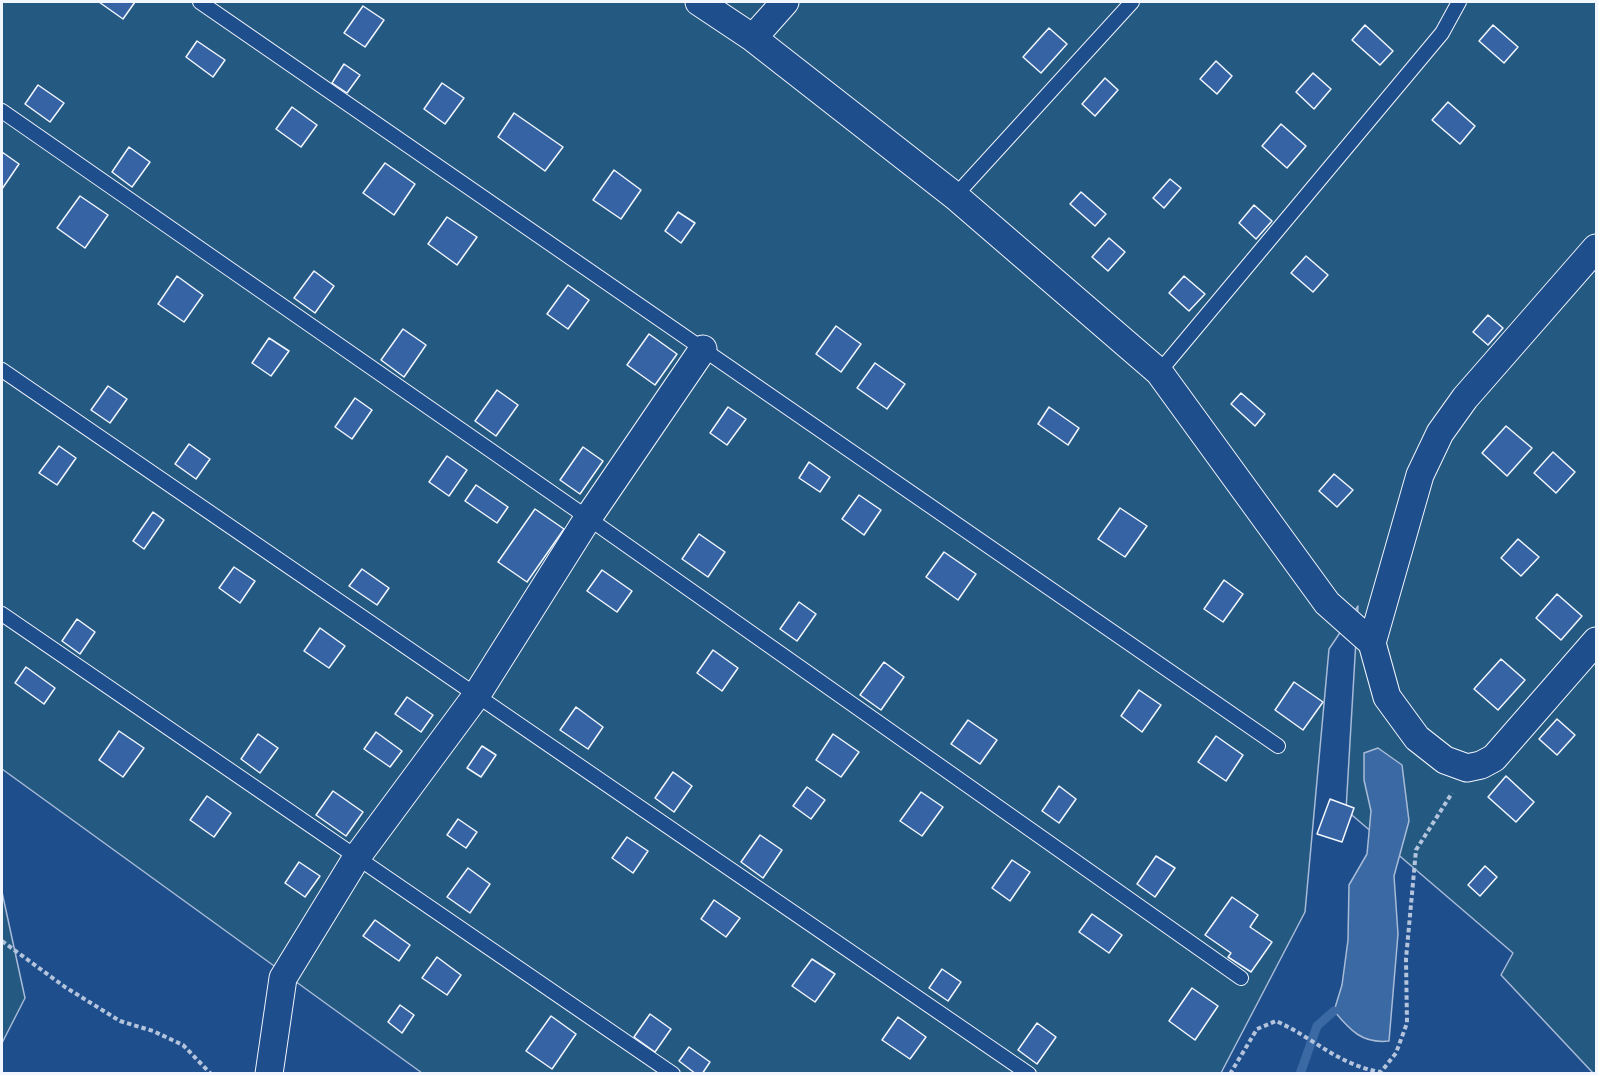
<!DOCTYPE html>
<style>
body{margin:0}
#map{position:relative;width:1598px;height:1075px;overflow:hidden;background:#1f4e8c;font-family:"IBM Plex Sans",sans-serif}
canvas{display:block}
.frame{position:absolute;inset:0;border:3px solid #f2f6ff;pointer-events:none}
</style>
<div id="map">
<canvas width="1598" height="1075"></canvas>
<div class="frame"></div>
</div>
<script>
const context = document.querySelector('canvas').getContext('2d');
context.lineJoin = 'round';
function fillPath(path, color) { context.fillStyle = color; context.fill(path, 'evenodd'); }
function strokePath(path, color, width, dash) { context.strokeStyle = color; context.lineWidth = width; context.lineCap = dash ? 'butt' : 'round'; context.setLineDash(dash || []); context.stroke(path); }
const green = new Path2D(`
 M2,2H1596V1073H1593L1501,975L1513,953L1346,810L1358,606L1329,649L1305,912L1221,1073H422L2,769Z
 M2,892L25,998L2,1043Z`);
const water = new Path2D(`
 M1378,748L1402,765L1409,821L1394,876L1398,934L1389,1041C1362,1044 1350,1030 1334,1011L1342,985L1348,940L1349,885L1367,854L1371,811L1364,780V753Z`);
const stream = new Path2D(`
 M1300,1074L1317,1026L1334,1011`);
const building = new Path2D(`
 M99,2H135L123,19Z
 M363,6L384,20L365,47L344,33Z
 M1365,25L1393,51L1380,65L1352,40Z
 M1493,25L1518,47L1504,63L1479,41Z
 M1049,28L1067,44L1041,73L1023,57Z
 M197,41L225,60L213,77L186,57Z
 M1216,61L1232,76L1217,94L1200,79Z
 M344,64L360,75L347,93L332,83Z
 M1313,73L1331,89L1314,109L1296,92Z
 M1105,78L1118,90L1095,116L1082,104Z
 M442,83L464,98L445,124L424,109Z
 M38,85L64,103L50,122L25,104Z
 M1448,102L1475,126L1460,144L1432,120Z
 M292,107L317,125L301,147L276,129Z
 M514,113L563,147L545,171L498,137Z
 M1281,124L1306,146L1287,168L1262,146Z
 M129,147L150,162L132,187L112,172Z
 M2,152L19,164L2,189Z
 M385,163L415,184L394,215L363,193Z
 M614,170L641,190L621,219L593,200Z
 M1170,179L1181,188L1164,208L1153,198Z
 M1081,192L1106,214L1095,226L1070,204Z
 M80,196L108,215L85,248L57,228Z
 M1254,205L1272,221L1256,239L1239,223Z
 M678,212L695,223L681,243L665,231Z
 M447,217L477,237L457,265L428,244Z
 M1109,238L1125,252L1108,271L1092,257Z
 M1306,256L1328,275L1313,292L1291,273Z
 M314,271L334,286L315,313L294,298Z
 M177,276L203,295L184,322L158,304Z
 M1184,276L1205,294L1189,311L1169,293Z
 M568,285L589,300L568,329L547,314Z
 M1488,315L1503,328L1488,345L1473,332Z
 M836,326L861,344L841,372L816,354Z
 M403,329L426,345L404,377L381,360Z
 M649,334L677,354L655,385L627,365Z
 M269,338L289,351L271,376L252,363Z
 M875,363L905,384L887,409L857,388Z
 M108,386L127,399L110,423L91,410Z
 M497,390L518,405L496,436L475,421Z
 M1241,393L1265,414L1255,426L1231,404Z
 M355,398L372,410L352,439L335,427Z
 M728,407L746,419L727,445L710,433Z
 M1049,407L1079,428L1068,445L1038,424Z
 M1506,426L1532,448L1507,476L1482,453Z
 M189,444L210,459L196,479L175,464Z
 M59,446L76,458L57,485L39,473Z
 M583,447L603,461L580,494L560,480Z
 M1553,452L1575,472L1556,493L1534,473Z
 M447,456L467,470L449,496L429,482Z
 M809,462L830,477L820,492L799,478Z
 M1334,474L1353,490L1337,507L1319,491Z
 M476,485L508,507L497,523L465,501Z
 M859,495L881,510L864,535L842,519Z
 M1120,508L1147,526L1125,557L1098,539Z
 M535,509L564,529L527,582L498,562Z
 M153,512L164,520L144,549L133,541Z
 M699,534L725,552L708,577L682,559Z
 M1518,539L1539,557L1521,576L1501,558Z
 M944,552L976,574L958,600L926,577Z
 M234,567L255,581L240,603L219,588Z
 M362,569L389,588L377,605L349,586Z
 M602,570L632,591L617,612L587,591Z
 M1224,580L1243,594L1223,622L1204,609Z
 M1557,594L1582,616L1561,640L1536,618Z
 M799,602L816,614L797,641L780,629Z
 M77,619L95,632L80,654L62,641Z
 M320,628L345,646L329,668L304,651Z
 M713,650L738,668L722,691L697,673Z
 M1501,659L1525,680L1498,710L1474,689Z
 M884,662L904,677L881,710L860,695Z
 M26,667L55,688L44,704L15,683Z
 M1294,682L1323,702L1303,730L1275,710Z
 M1139,690L1161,705L1142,732L1121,716Z
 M407,697L433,715L421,732L395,714Z
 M576,707L603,727L588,749L560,730Z
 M1557,719L1575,735L1557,755L1539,739Z
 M968,720L997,740L980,764L951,744Z
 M119,731L144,748L123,777L99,760Z
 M376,732L402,751L390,767L364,749Z
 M258,734L278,748L260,773L241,759Z
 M833,734L859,752L841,777L816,760Z
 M1216,736L1243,755L1226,781L1198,762Z
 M482,746L496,755L481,777L467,768Z
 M673,772L692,786L674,812L655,798Z
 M1506,776L1534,802L1516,822L1488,797Z
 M1059,786L1076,799L1059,823L1042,811Z
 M807,787L825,800L811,819L793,806Z
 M333,791L363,812L346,836L316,815Z
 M921,792L943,807L922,836L900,821Z
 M207,796L231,813L214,837L190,820Z
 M1330,799L1354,808L1342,842L1317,834Z
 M458,819L477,832L466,848L447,835Z
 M760,835L782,850L763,878L741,862Z
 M627,837L648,851L633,873L612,858Z
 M1156,856L1175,868L1155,897L1137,884Z
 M1012,860L1030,872L1010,901L992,888Z
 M299,862L320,876L305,897L285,883Z
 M1485,866L1497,877L1480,896L1468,885Z
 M468,868L490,884L470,913L447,897Z
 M1232,897L1258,915L1250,927L1272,942L1251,972L1228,957L1231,953L1205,935Z
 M714,900L740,918L726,937L701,919Z
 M1092,914L1122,935L1109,953L1079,932Z
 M375,920L410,945L399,961L363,936Z
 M437,957L461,975L447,995L422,978Z
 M812,959L835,974L815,1002L792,986Z
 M942,969L961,982L948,1001L929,988Z
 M1192,988L1218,1006L1195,1040L1169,1021Z
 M400,1005L414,1015L402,1033L388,1022Z
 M650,1014L671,1029L655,1052L634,1037Z
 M551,1016L576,1034L552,1069L526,1051Z
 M898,1017L926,1037L910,1059L882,1040Z
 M1037,1023L1056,1037L1037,1064L1018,1050Z
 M689,1047L710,1062L702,1074H696L679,1061Z`);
const path = new Path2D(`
 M2,941L65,987L120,1021L153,1031L183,1045L211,1074
 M1230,1074L1257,1029L1276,1021C1314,1038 1338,1065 1381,1072L1396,1053L1407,1023L1406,959L1416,850L1452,793`);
const service = new Path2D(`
 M200,2L1278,746
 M2,111L588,518L1241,978
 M955,196L1132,2
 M2,370L1029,1074
 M1159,372L1442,33L1459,2
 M2,614L673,1074`);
const minor = new Path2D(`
 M699,2L753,38L955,196L1159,372L1327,603L1372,643L1387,697L1417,738L1445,760L1467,768L1481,765L1494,758L1596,641
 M753,38L785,2
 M1372,643L1420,475L1440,433L1465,398L1596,248
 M269,1074L283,978L357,857L476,696L588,518L703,349`);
fillPath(green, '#245a82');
strokePath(green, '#a8bbd7', 1.5);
fillPath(water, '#3b69a3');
strokePath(water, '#a8bbd7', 1.5);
strokePath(stream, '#3b69a3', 9);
fillPath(building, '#3563a3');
strokePath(building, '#f2f6ff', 1.5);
strokePath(service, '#f2f6ff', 16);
strokePath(minor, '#f2f6ff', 29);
strokePath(path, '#b3c4dc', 4, [4.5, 3]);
strokePath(service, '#1f4e8c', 14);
strokePath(minor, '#1f4e8c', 27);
</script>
